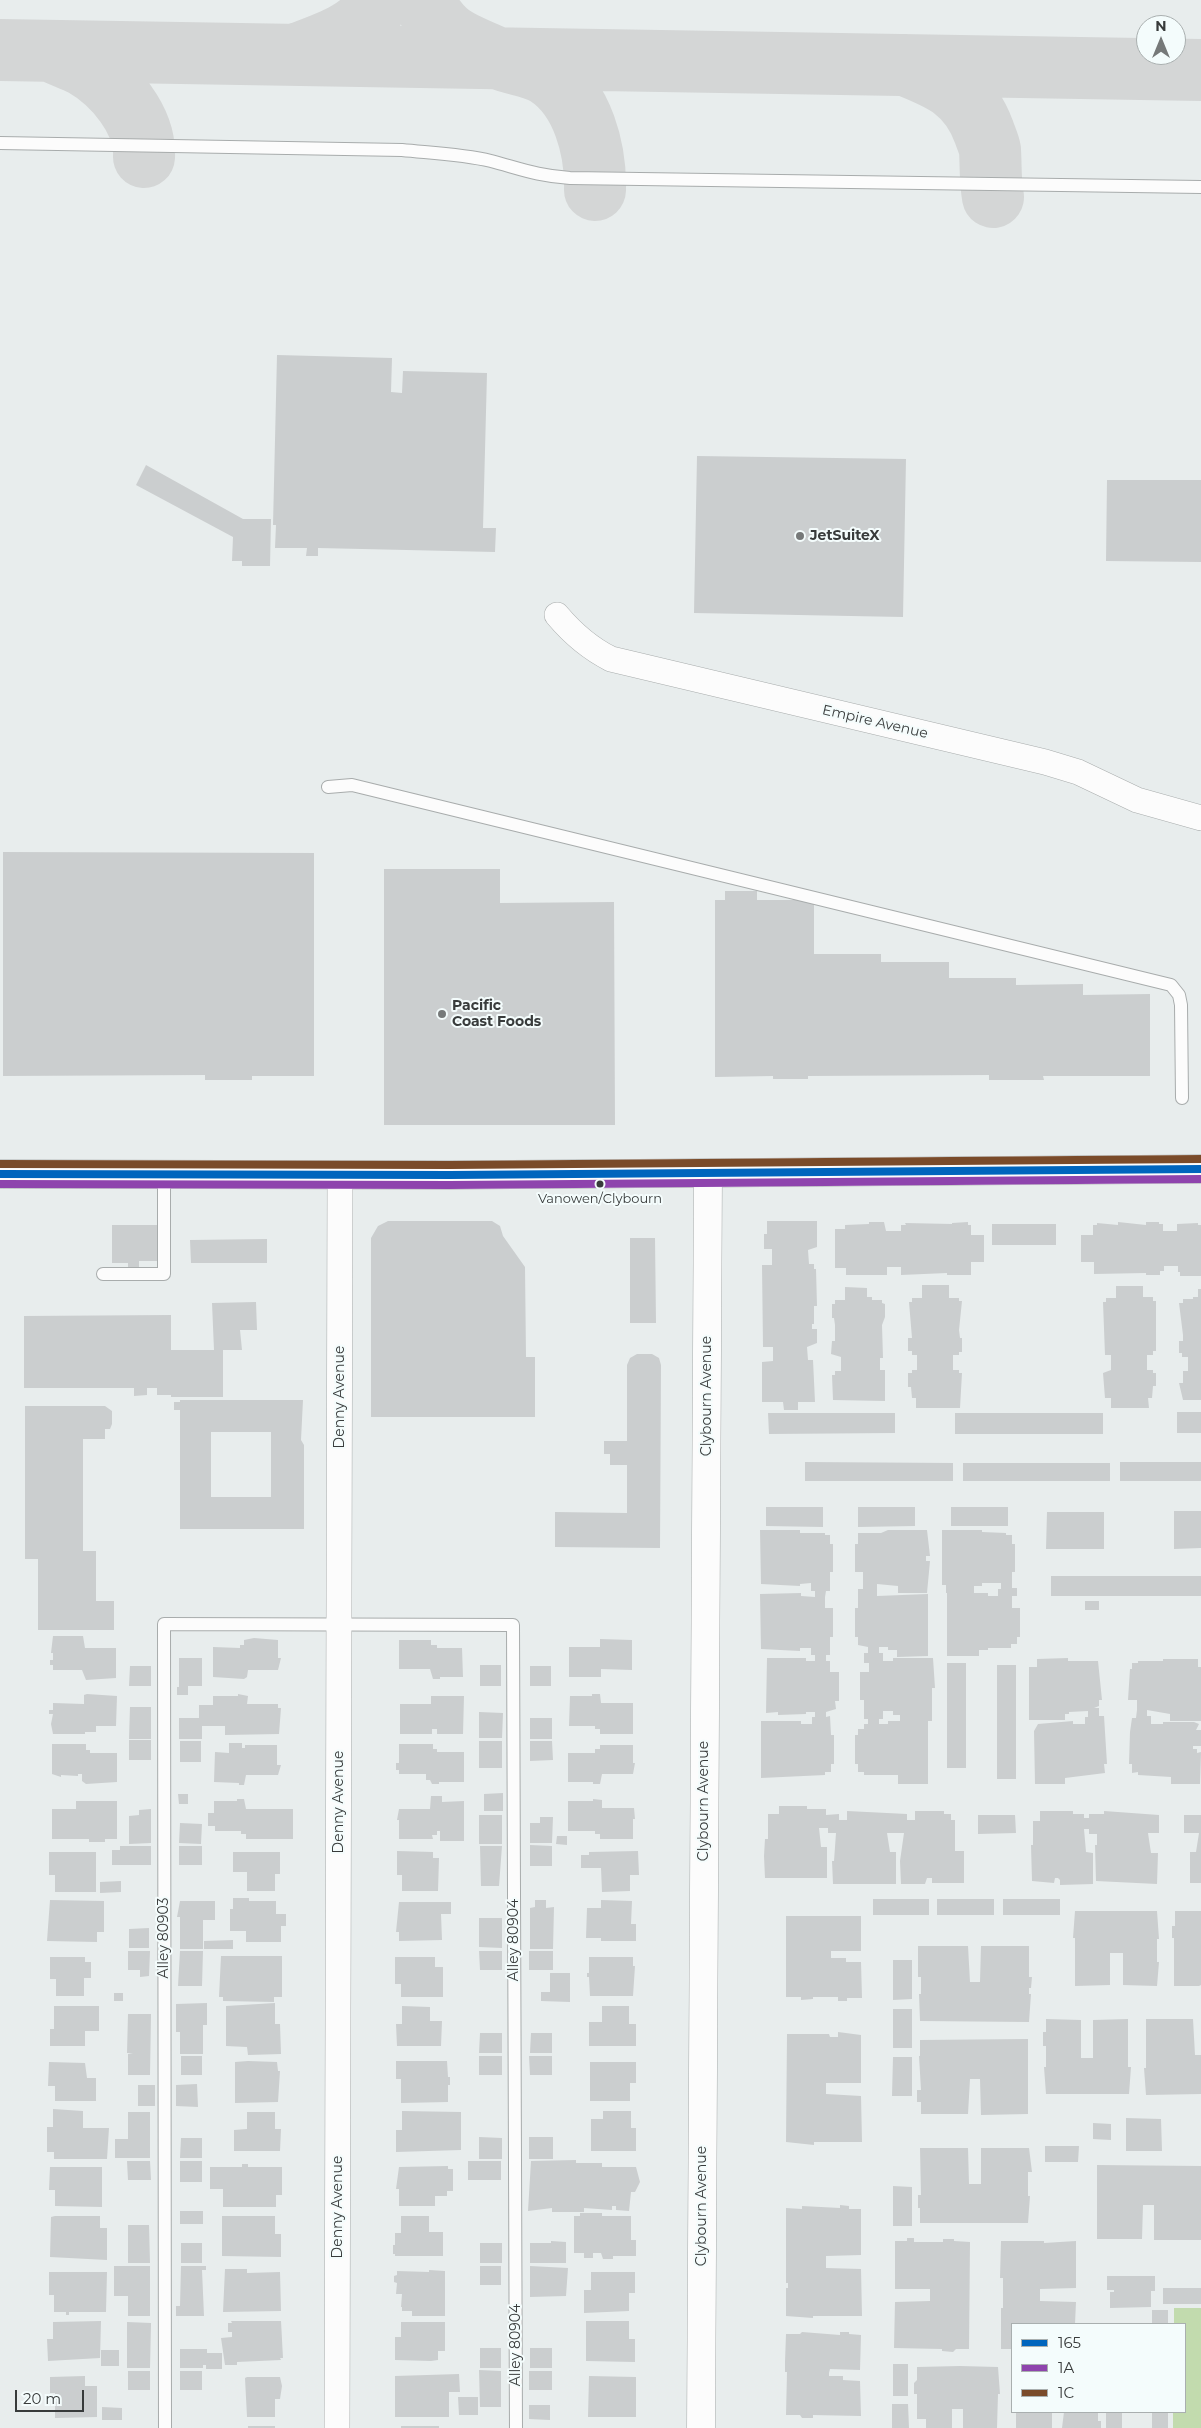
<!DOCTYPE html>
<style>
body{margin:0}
#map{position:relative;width:1201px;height:2428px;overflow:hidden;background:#e8eded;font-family:Montserrat,sans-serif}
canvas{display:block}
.legend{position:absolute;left:1011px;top:2323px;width:175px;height:90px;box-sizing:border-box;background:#f4fcfc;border:1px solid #a9afaf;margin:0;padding:6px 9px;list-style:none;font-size:15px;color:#383b3b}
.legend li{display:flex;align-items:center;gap:10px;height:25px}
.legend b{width:25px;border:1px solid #a9afaf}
.north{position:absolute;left:1136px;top:15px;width:50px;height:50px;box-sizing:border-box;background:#f4fcfc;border:1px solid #a9afaf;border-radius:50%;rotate:0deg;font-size:14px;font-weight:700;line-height:20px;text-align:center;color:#383b3b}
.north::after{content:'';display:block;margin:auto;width:18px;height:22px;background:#767979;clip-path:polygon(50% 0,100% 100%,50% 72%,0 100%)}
.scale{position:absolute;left:15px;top:2390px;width:69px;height:22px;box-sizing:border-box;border:2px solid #383b3b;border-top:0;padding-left:6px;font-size:15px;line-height:18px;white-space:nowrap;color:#383b3b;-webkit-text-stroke:4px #f4fcfc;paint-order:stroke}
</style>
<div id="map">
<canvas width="1201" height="2428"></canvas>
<ul class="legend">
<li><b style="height:6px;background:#0065bd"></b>165</li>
<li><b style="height:6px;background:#8e44ad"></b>1A</li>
<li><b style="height:6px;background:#7a4b2a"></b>1C</li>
</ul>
<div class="north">N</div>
<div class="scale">20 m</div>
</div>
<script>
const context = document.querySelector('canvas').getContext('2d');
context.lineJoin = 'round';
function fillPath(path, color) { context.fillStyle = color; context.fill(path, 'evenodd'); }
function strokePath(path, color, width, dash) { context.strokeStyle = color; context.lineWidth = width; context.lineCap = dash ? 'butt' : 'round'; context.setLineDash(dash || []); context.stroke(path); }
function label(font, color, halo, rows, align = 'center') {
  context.font = font + ' Montserrat,sans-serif'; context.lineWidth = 4; context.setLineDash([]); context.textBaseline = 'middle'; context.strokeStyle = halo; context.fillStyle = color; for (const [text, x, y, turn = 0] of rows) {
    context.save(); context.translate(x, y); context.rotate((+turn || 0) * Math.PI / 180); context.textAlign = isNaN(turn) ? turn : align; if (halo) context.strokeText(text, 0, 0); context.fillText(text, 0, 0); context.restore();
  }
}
const green = new Path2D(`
 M1174,2308H1201V2428H1173V2412H1185V2324H1174Z`);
const taxiway = new Path2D(`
 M422,0C429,11 438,25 448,33C457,41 488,54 500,59C514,65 533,66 547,75C583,98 596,150 595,190
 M0,50L1201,70
 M51,51C61,56 73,60 83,65C113,82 146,120 144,157
 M297,54C327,43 365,31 379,0
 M905,65C943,80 969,91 984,132C986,138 989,144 990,150C991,166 990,181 993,197`);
const building = new Path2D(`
 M277,355L392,358L391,392L402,393L403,371L487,373L483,528H496L495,552L318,548V556H306L307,548H275L276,525H273Z
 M697,456L906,459L903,617L694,613Z
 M146,465L243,519H271L270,566H242V561H232L233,537L136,485Z
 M1107,480H1201V562L1106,561Z
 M3,852L314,853V1076H252V1080H205V1075L3,1076Z
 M384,869H500V903L614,902L615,1125H384Z
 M725,891H757V900H814V954H881V962H949V978H1016V985L1083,984V995L1150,994V1076H1043L1044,1080H989V1075L808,1076V1079H773V1076L715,1077V900H725Z
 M388,1221H492L500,1226L503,1236L525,1267L526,1357H535V1417H371V1238L378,1226Z
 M767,1221H817V1247L808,1250L809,1264H814V1269H816L817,1306H814V1324H812V1329H817V1343L807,1347L808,1360H813L815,1402H798V1410H784L783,1402H762V1362L773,1361V1347H763L762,1265H772V1249H764V1234H767Z
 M869,1222H884L886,1231H901V1225H906L905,1223L952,1224V1223L968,1222V1225H971V1235H984V1262H971V1275H947V1273L901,1275V1267H887V1275H846V1268H835V1229H845V1225L869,1224Z
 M1118,1222L1146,1225V1222H1159V1224H1163V1231H1177V1224L1198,1223V1225H1201V1276H1180V1272H1178V1266H1164V1271H1160V1275H1146V1273L1094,1274V1262H1081V1235H1093V1225H1097V1223L1118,1225Z
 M992,1224H1056V1245H992Z
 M112,1225H161L162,1247H158V1261H139V1268H128V1263H112Z
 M630,1238H655L656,1323H630Z
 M267,1239V1263H191L190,1240Z
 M922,1285H949V1298H959V1301H962L959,1330L960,1338H962V1352H959V1355H953V1370H959V1373H962L960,1408H916V1398H912L911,1387H908V1373H912V1370H917V1355H912V1351H908V1338H912L909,1302H912V1298H922Z
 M1116,1286H1143V1297H1153V1301H1156V1351H1153V1355H1147V1370H1153V1373H1156V1386H1153L1152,1398H1148L1149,1408H1111V1398H1105L1103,1373L1111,1370V1355H1105L1103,1302H1106V1298H1116Z
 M845,1287L867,1288V1297H872V1300H882V1303L885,1304V1317L882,1325L883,1358H880V1370H885V1401L833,1400L832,1375H835V1371H841V1357L831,1354L832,1341H835V1325L834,1318H832V1304H835V1300H845Z
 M1198,1289H1201V1400H1183L1179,1383H1183V1371H1188V1357H1182V1353H1179V1341H1183V1335L1179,1303H1183V1299H1193V1297H1198Z
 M256,1302L257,1330H240L242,1350H223V1397H171V1395H157V1388H147V1395L134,1396V1388H24V1316L171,1315V1350H214L212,1303Z
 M637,1354H652L659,1358L661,1365L660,1548L555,1547V1512L627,1513V1465H610V1454H604V1441H627V1365L630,1358Z
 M180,1400H303L301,1440L304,1445V1529H180V1410H174V1402H180ZM211,1432H271V1497H211Z
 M25,1406H105L112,1411V1424L110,1429H105V1439H83V1551H96V1601H114V1630H38V1559H25Z
 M1177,1412H1201V1433H1177Z
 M768,1413H895V1433L769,1434Z
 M955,1413H1103V1434H955Z
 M805,1462L953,1463V1481H805Z
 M1120,1462H1201V1481H1120Z
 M963,1463H1110V1481H963Z
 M766,1507H823V1527L766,1526Z
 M858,1507H915V1526L858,1527Z
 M951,1507H1008V1526H951Z
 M1174,1511H1201V1548L1174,1549Z
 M1047,1512H1104V1549H1046Z
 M760,1530H800V1533H825V1535H830V1544H833V1572H830V1591H826L825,1597V1608H833V1637H830V1655H826V1661H830V1672H839V1701H835L836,1709L826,1712V1717L830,1716L831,1735H834V1764H831V1772H825V1775L761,1778V1721H801V1724H812V1717H815V1712H806V1714L778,1715V1712L766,1713L767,1658H806V1661H815V1655H811V1648H800V1651L761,1649L760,1594L801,1593V1596L815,1597V1591H811V1583L800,1584V1586L761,1584Z
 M888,1530H927L930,1556H926V1561H930L927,1593H898V1586L877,1584V1596L928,1594V1656L897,1657V1650H888V1647H879V1653H883V1661H893V1658H933L935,1688H932V1721H900V1715H893V1711H883V1719H879V1724H888V1721H928V1784H898V1775H864V1772H858V1764H855V1735H858V1729H864V1724H868V1719H864V1700H860V1672H869V1663H864V1653H868V1647L858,1645V1637H855V1608H858V1589H863V1572H855V1544H858V1533H881Z
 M942,1530H982V1532L1006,1533V1535H1012V1544H1015V1572H1012V1588H1017V1596H1012V1608H1020V1637H1017V1644H1011V1648H988V1650H979V1656H947V1593H953H946V1585H942ZM982,1583H1001V1589H998V1596H988V1593H974V1586H982Z
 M1051,1576H1201V1596H1051Z
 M1085,1601H1099V1610H1085Z
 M53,1636H83L85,1648H116V1678L86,1680L82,1670H53V1665H50V1660H53V1653H51Z
 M254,1638L278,1640V1658H281L278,1670H248L247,1677L244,1679L213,1677V1647L240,1648V1645H244V1640Z
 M600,1639L632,1640V1670L601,1669V1677H569V1647H600Z
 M399,1640H431V1645H437V1648H462L463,1677H440V1679H433L430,1669H399Z
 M179,1658H202V1686H188V1695H177V1687H179Z
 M1068,1658V1661H1098L1102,1700H1099V1706L1094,1708H1099V1716H1104L1107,1764H1104L1105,1773L1065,1778V1784H1035L1034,1731L1038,1724L1073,1721V1724H1085V1717H1088V1711L1069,1712V1714H1065V1720H1029V1667H1037V1659Z
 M1163,1659H1198V1667H1201V1721H1170V1714L1147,1710V1716H1151V1724H1163V1722H1194L1199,1724L1196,1730H1201V1746H1193V1749H1197V1753L1201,1752L1200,1784H1171V1777L1138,1775V1772L1132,1773V1764H1129L1130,1732L1132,1718H1136L1137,1710V1700H1128L1130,1669H1132V1663H1138V1661H1163Z
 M947,1663H966V1768H947Z
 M480,1665H501V1686H480Z
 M997,1665H1016V1779H997Z
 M130,1666H151V1686H129Z
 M530,1666H551V1686H530Z
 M87,1694L117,1696L116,1726H96V1732H85V1734H53L51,1724L53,1714H49V1710H53V1703L84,1704V1695Z
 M238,1694L248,1696L247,1704H278V1708H281L279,1734L225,1735V1726H202V1739H179V1718H199V1705H213V1696H238Z
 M592,1694H600L601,1703H633V1734H600V1729H595V1726H569L570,1696H592Z
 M431,1696H464L463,1734H437V1729H432V1734H400V1704H431Z
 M130,1707H151V1739H129Z
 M479,1712L503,1713L502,1738H479Z
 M530,1718H552V1739H530Z
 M129,1740H151V1760H129Z
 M180,1741H201V1762H180Z
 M479,1741H502V1768H479Z
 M530,1741H552L553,1760L530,1761Z
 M229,1743H242V1748H245V1745H277V1765H281L278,1775H246L244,1785H239V1783L214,1782L215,1752L229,1753Z
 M52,1744H86V1750H90V1753H117V1782L86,1784L82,1781V1774H78V1776L61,1775V1777L52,1774Z
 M399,1744H433V1749H437V1752H464V1782H439V1784H432L430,1780H426V1774H399V1770H396V1763H399Z
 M600,1745H633V1763H635L633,1774H602L600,1784H593V1782H568V1753H595V1749H600Z
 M503,1793V1811H484V1794Z
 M178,1794H188V1804H179Z
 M431,1796H442V1802L464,1801V1841H440V1831H437V1835H432L433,1839H399V1820H397L399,1809H430Z
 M237,1799H244L246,1809H293V1839H246V1834H241V1831H215V1826H208V1813H214V1801H237Z
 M593,1799L602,1800V1808H634L635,1819H633V1839H600V1834H595V1831H568V1801H593Z
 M76,1801H117V1839H105V1842H89V1839H52V1809H76Z
 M779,1806H807V1809H826V1815L839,1814V1820H847V1811L907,1814V1820H915V1811H944V1814H951V1820H955V1851H964V1883H932V1878H927L925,1884H901L900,1861L904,1833H887L890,1852H896V1884H833L832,1861H834L836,1833H828V1828H819L821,1847H827V1878H765L764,1856L765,1839H768V1814H779Z
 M151,1809V1843L129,1844V1816L139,1815V1810Z
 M1040,1811H1073V1814H1084V1818H1089V1814H1104V1811L1159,1815V1833H1148L1151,1853H1158L1157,1884L1096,1881L1095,1845H1097V1834H1089V1829H1084L1086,1852L1093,1853V1884L1060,1885V1880L1058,1878H1055L1054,1883L1032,1881L1031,1845H1033V1821H1040Z
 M479,1815H502V1844H479Z
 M978,1815H1015L1016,1833L978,1834Z
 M1184,1815H1201V1883H1190V1852H1196L1199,1833H1184Z
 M540,1817H553L552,1843H530V1823H540Z
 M180,1823L202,1824L201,1844L179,1843Z
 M557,1836H567V1845L556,1844Z
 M530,1845L552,1846V1866H530Z
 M120,1846H151V1865H112V1850H120Z
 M179,1846H202V1865H179Z
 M480,1846H502L499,1886H481Z
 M397,1851L433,1852V1858H439L438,1891H402V1875H397Z
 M638,1851L639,1875H630V1891L602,1892L601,1868H581V1855H589V1852Z
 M49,1852H96V1892H55V1875H49Z
 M233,1852H280V1874H275V1891H247V1872H233Z
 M121,1881V1892L100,1893V1882Z
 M233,1898H249V1901H276V1914H286V1926H281V1942H246V1931H230V1909H233Z
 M873,1899H929V1915H873Z
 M937,1899H994V1915H937Z
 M1003,1899H1060V1915H1003Z
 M50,1900L104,1901V1932H97V1942L47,1941Z
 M535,1900H546V1908L554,1907L553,1949H530V1908L535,1907Z
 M601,1900L632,1901L631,1924H636V1941H601V1938H586L587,1908H601Z
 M180,1901H215V1920H203V1949H180V1917H177Z
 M399,1902H451V1914H441L442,1940L399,1941V1932H396Z
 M1075,1911H1157L1159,1939H1157V1962H1159L1157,1986L1123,1985V1953H1110V1985L1075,1986V1938H1073Z
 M1175,1911H1201V1985L1199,1986H1174V1938H1172V1926H1175Z
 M786,1916H861V1951H831V1958H846V1962H861L862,1998H847V2001H838V1997H813V1999L801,2000V1997H786Z
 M479,1918H502V1948L479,1947Z
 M149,1928V1948H129V1929Z
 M233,1940V1949H204V1941Z
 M918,1946H968L970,1982H980L981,1946H1029V1977H1032L1031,1988H1029V1994H1031L1029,2022L920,2021L919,1994H921V1977H918Z
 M128,1951H150L149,1976L140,1977V1970H128Z
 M180,1951H203L202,1986H178Z
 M479,1951H502V1970H480Z
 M529,1951H553V1970H529Z
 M221,1956H282V1997H274V2002L223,2001V1997H219Z
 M50,1957H85V1962H91V1978H84V1996H56V1979H50Z
 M395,1957H435V1967H443V1997H401V1984H395Z
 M589,1957H633V1966H635L633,1996H590L589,1977H587V1973H589Z
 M893,1960H912V1999L893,2000Z
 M550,1973H570V2002L541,2001V1992H550Z
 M114,1993H123V2001H114Z
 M207,2003V2025H203V2054H180V2032H176V2004Z
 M275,2003V2024H280L281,2054L248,2055L247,2047L226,2046V2006Z
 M54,2006H99V2031H85V2046H50V2029H54Z
 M402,2006L430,2007V2021H442L441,2046H397L396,2024H402Z
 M602,2006H629V2024H636V2046H589V2022H602Z
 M893,2009H912V2048H893Z
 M128,2014H151L150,2075H128V2054L133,2053H127Z
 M1046,2019L1081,2020V2058H1093V2020L1128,2019V2067H1131L1129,2094H1046L1044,2067H1046V2046H1043V2032H1046Z
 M1146,2019H1193L1195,2055H1201V2094L1146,2095L1144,2068H1146Z
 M838,2032L861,2035V2083H826V2094L861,2096L862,2142H814V2145L786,2142L787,2034H829L830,2037H838Z
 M480,2033H502V2053H479Z
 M531,2033H552V2053H530Z
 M1028,2039V2114L981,2115L980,2079H970L968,2114H921V2102H917V2090H921L919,2056H920V2040Z
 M181,2056H202V2075H181Z
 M479,2056H502V2075H479Z
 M529,2056H552V2075H530Z
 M893,2057H912V2096H892Z
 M248,2061L277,2062L278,2071H280L278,2102L235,2103V2062Z
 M396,2061H447L448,2077H450V2085H448V2102L401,2103V2079H396Z
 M49,2062L85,2063L87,2078H96V2101H55V2086H48Z
 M590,2062H636V2083H630V2101H590Z
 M197,2084L198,2107L176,2106V2085Z
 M138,2085H155V2106H138Z
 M53,2109L83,2111V2128H109L107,2159H54V2152H47V2127H53Z
 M402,2111L461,2112V2150L396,2152V2130H402Z
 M603,2111H631V2128H636V2151H591V2119H603Z
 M128,2112H150V2158H115V2139H128Z
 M247,2112H275V2129H281L280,2151H234V2130L247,2129Z
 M1126,2118L1161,2119L1162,2151H1126Z
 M1093,2123L1111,2124V2140L1093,2139Z
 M479,2137L502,2138V2159H479Z
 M529,2137H553V2159H529Z
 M181,2138H202V2158H180Z
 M1045,2146H1079L1078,2162H1045Z
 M920,2148H968L969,2184H981V2148H1029L1032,2172H1028V2196H1030L1028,2223H920V2208H918V2195H921Z
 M576,2160V2163H602V2167H636L640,2182L635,2192H631L629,2211L616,2210V2206H612V2210L584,2208V2212H552V2208L528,2211L531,2161Z
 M127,2161H150L151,2180H128Z
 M180,2161H202V2182H180Z
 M468,2161H501V2180H468Z
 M242,2164H248V2167H282V2195H276V2207H223V2189H210V2167H242Z
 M1097,2165L1201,2166V2240H1154V2205H1143L1142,2239H1097Z
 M448,2166V2169H453V2191H447V2196H435V2206H399V2189H396L399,2167Z
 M50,2167H102V2207L55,2206V2190H49Z
 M893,2186L912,2187V2226H893Z
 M840,2205L849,2206V2209H861V2255L826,2256V2268L861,2269L862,2316H813V2318L786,2316V2288H788V2283H786V2208L802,2209V2206L840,2208Z
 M180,2211H203V2224H180Z
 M580,2213H602V2216H631V2240H636V2256H613V2259H603L601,2253H593V2258H584V2253H574V2216H580Z
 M55,2216H100V2228H107V2260L50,2257L51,2217Z
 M222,2216H275V2234H281V2257L222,2256Z
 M401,2216H429V2232H443V2256H395V2254H393V2245H395V2233H401Z
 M128,2225H149L150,2263H128Z
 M907,2238H914V2242H943V2239H954V2241L970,2242L969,2349H956L953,2352L942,2351V2349L894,2348L895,2302L930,2301V2289H895V2241H907Z
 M551,2241L566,2242V2263H530V2243H551Z
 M1001,2241H1044V2243L1076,2241V2288L1040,2289V2301L1076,2302L1075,2324H1012V2349H1001V2308H1003V2278H1000Z
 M181,2243H202V2263H181Z
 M480,2243H502V2263H480Z
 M114,2266H150V2316H128V2296H114Z
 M181,2266H206V2270H202L204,2316H176V2306H180Z
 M480,2266H501V2285H480Z
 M530,2266L568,2268L566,2296L530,2297Z
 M225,2269H247V2273L280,2272L281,2311L223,2312Z
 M429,2270L445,2271V2316H412V2311H402V2307H401L402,2294H396L397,2283L394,2282V2276L397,2275V2271L429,2272Z
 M49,2272H107L106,2312H69V2315H66V2312H54V2295H49Z
 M591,2272H635V2293H629V2311L584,2313V2290H591Z
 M1107,2276H1155V2291H1151V2307L1110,2308V2292H1114V2290H1107Z
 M1163,2288H1201V2304H1163Z
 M1152,2310H1168V2324H1152Z
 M101,2321L100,2358L48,2361L47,2339H53V2322Z
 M231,2321H281L283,2358H280L281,2360L237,2362V2365H225L221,2338L232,2337V2332H228V2323H232Z
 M586,2321H629V2339H635V2362L586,2361Z
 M127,2322L151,2323L150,2368H127Z
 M401,2322H445V2351H438V2360L431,2361L395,2360V2337H401Z
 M802,2332L840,2335V2332H849V2334L861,2335L860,2370L830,2369L829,2373V2376H843V2380L860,2381L861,2416L813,2415V2418H802L800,2415H786L787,2372H785V2362L786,2334H800Z
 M480,2348H501V2368H480Z
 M530,2348H552V2368H530Z
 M180,2349H207V2353H222V2369H206V2365H203V2368H180Z
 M101,2350H119V2366H101Z
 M893,2364H908V2396H893Z
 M960,2366L998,2367L1000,2394H998L997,2428H963V2409H952V2428H926V2419H917V2394H914V2383L917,2380V2367Z
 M479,2370L501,2371V2407H480Z
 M128,2371H150V2390H128Z
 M180,2371H202V2390H180Z
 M529,2371H552V2390H529Z
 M459,2374L460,2392H449V2417H395V2376Z
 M85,2376V2386H97V2417L55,2418V2393H50V2377Z
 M589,2376L636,2377V2417H588Z
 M247,2377H280L282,2386L280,2399H275V2417H247L245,2378Z
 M458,2397H478V2415H459Z
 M892,2404H908L909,2428H892Z
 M529,2405H550V2420L529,2419Z
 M102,2407L122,2408V2420H102Z
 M1016,2412H1052V2428H1016Z
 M1064,2412H1098V2421H1101V2428H1062Z
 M1106,2412H1122V2428H1106Z
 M1152,2412H1168V2428H1152Z
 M248,2426H275V2428H248Z
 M401,2426H439V2428H401Z`);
const lane = new Path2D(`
 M0,143L402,150C432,153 462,154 491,161C521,169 538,176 570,178L1201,187
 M328,787L352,785L1171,985L1179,995L1181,1005L1182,1098
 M103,1274H164V1175
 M165,2428L164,1624L513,1625L516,2428`);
const street = new Path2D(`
 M557,615C573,634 589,648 611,659L1045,762L1078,772L1137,800L1201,818
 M337,2428L340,1175`);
const secondary = new Path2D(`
 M0,1174L450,1175L1201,1169
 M701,2428L708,1173`);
const bus1 = new Path2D(`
 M0,1174L450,1175L1201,1169`);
const bus2 = new Path2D(`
 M0,1184L450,1185L1201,1179`);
const bus3 = new Path2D(`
 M0,1164L450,1165L1201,1159`);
const markers = [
 [800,536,5,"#767979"],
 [442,1014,5,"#767979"],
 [600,1184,4.5,"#383b3b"]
];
const busNames = [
 ["Vanowen/Clybourn",600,1199]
];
const poiNames = [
 ["JetSuiteX",810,536],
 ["Pacific",452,1006],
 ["Coast Foods",452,1022]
];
const streetNames = [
 ["Empire Avenue",875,722,13],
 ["Clybourn Avenue",707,1396,-90],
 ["Denny Avenue",340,1397,-90],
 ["Clybourn Avenue",704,1801,-90],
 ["Denny Avenue",339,1802,-90],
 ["Alley 80903",164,1938,-90],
 ["Alley 80904",514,1940,-90],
 ["Clybourn Avenue",702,2206,-90],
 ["Denny Avenue",338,2207,-90],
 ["Alley 80904",516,2345,-90]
];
fillPath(green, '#c2dbae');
strokePath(taxiway, '#d4d6d6', 62);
fillPath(building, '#cbcecf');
strokePath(lane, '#a8acac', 14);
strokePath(street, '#a8acac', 26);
strokePath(secondary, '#a8acac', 29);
strokePath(lane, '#fcfcfc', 12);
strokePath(street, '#fcfcfc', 25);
strokePath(secondary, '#fcfcfc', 28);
strokePath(bus1, '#0065bd', 8);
strokePath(bus2, '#8e44ad', 8);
strokePath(bus3, '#7a4b2a', 8);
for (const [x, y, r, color] of markers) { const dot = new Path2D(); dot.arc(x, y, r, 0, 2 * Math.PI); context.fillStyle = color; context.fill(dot); strokePath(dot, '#f4fcfc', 2); }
label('13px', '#383b3b', '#f4fcfc', busNames);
label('bold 14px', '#383b3b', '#f4fcfc', poiNames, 'left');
label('14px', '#383b3b', '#f4fcfc', streetNames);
</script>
